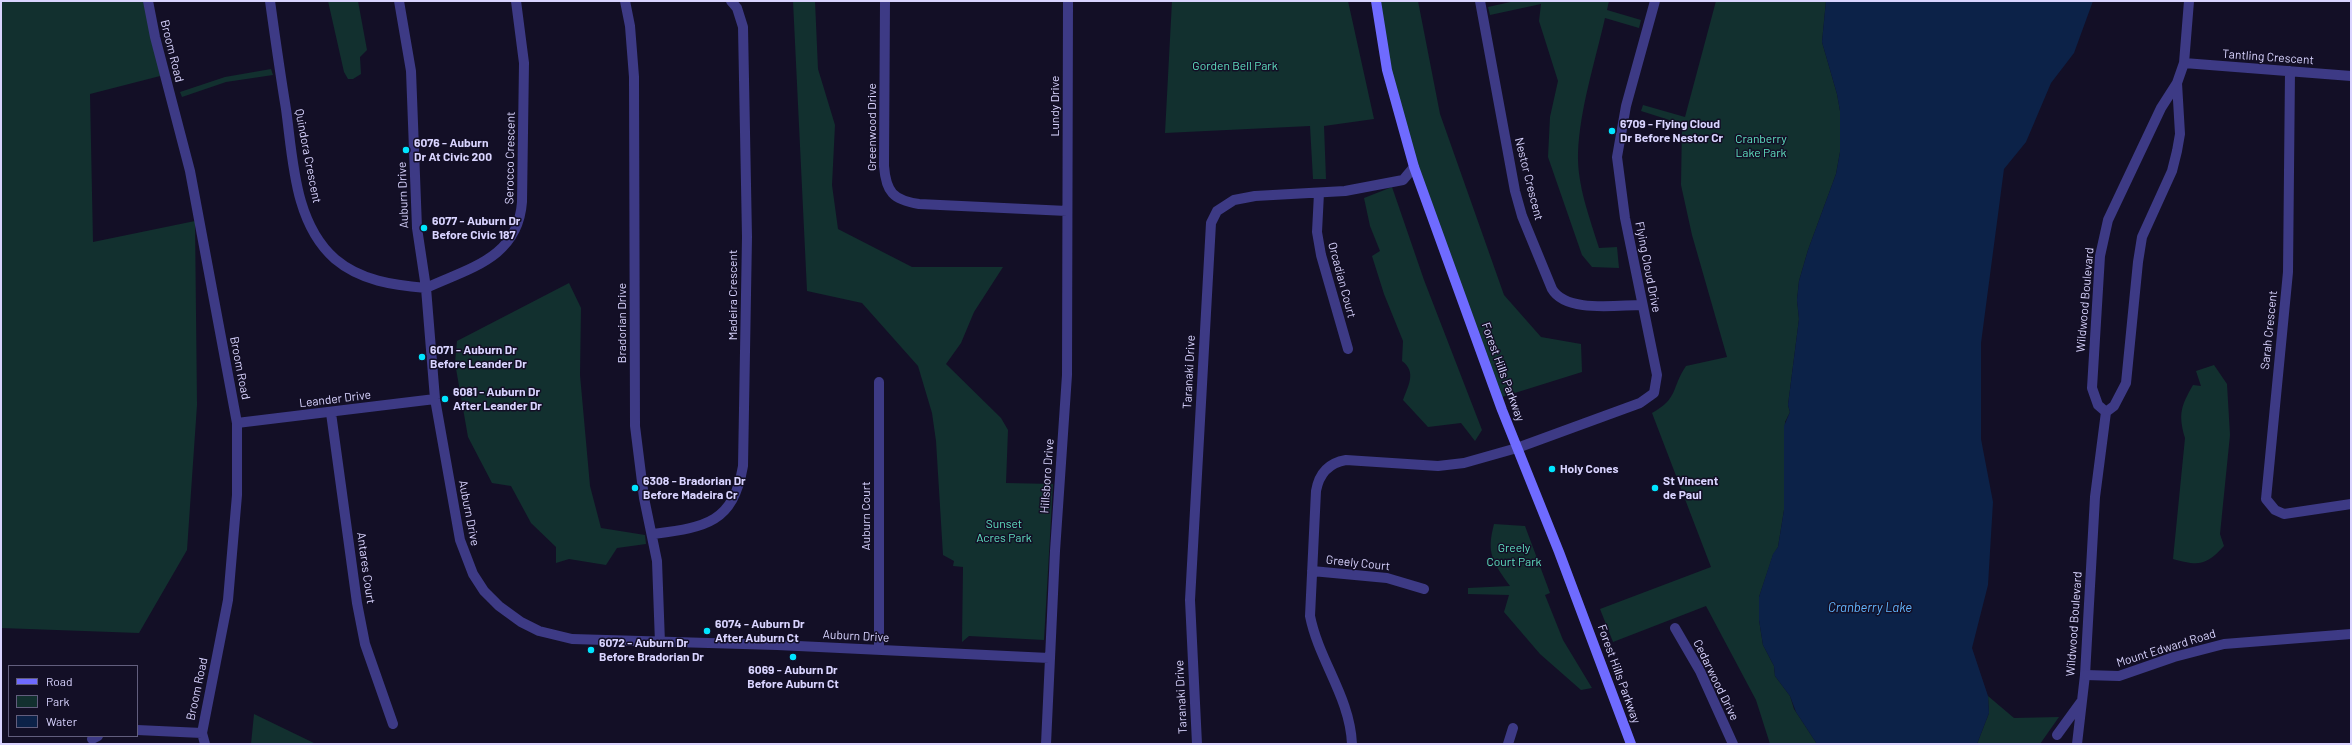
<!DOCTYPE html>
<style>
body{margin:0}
#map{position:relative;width:2352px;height:745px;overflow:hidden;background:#130f26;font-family:Barlow,sans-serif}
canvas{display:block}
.frame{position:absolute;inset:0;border:2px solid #d9d4ff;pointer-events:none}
.legend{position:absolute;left:8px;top:665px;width:130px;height:72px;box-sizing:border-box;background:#130f26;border:1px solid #625e7d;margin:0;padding:5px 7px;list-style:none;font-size:12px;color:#d9d4ff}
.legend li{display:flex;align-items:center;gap:8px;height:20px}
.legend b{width:20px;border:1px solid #625e7d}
</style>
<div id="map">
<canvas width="2352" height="745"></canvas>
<div class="frame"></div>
<ul class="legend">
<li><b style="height:5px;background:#6f6bff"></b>Road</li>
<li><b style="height:11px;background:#12302f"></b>Park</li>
<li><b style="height:11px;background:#0c2248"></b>Water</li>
</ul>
</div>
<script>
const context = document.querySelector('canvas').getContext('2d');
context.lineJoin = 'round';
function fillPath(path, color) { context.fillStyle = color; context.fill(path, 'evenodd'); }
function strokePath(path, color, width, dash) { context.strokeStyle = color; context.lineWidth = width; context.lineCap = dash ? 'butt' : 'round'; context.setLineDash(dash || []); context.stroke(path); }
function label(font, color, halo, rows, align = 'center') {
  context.font = font + ' Barlow,sans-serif'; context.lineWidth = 3; context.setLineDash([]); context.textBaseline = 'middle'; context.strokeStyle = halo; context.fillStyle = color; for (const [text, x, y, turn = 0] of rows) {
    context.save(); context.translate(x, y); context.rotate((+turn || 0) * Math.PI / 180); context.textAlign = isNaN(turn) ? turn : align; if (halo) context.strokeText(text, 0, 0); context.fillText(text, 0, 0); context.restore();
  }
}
const green = new Path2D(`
 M1,1H143L164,75L90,94L93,242L195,221L197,405L187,550L139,633L1,628Z
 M328,1H358L367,50L360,57L361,74L353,79H348L344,72Z
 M793,1H815L818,69L835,125L832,185L838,229L912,267H1003L974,312L961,343L946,364L1001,418L1008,430L1006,483L1053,484L1044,640L969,636L962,642L963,567L953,566L954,561L943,555L936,441L932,413L918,366L862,303L807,291Z
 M1172,1H1348L1374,119L1324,126L1326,179H1313L1310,126L1165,133Z
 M1379,1H1418L1440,114L1504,295L1541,337L1581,344L1582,372L1502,397C1464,295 1423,193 1395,88C1388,59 1384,30 1379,1Z
 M1515,1H1609L1607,10L1641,20L1639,28L1605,18C1595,62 1580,108 1578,153C1577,186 1590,218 1599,248L1617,247L1619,268L1592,267L1582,255L1548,157L1550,117L1558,81L1539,21L1541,4L1490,15L1488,7Z
 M1716,1H1826L1822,42L1837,94L1840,111V152L1836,174L1808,250L1799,281L1797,300L1799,319L1788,405L1790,412L1785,422L1784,510L1778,547L1773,555L1759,597V620L1763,645L1774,666L1775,676L1790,696L1794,709L1817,744H1770L1756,700L1706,606L1613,642L1600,609L1711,567L1652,413C1679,398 1671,388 1686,366L1727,357L1692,235L1681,185L1682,124L1641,111L1643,105L1685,117Z
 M271,69L273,75L226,82L182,97L180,92L225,77Z
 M1392,187L1424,280L1482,430L1475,441L1461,423L1428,427L1403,400C1408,386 1417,372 1402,361L1403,341L1384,294L1372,256L1380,251L1370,226L1364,198Z
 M569,283L581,308L580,375L590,486L601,528L645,535L646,544L617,548L606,565L569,559L556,563V547L531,523L511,486L492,483L468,437L455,363L457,341Z
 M2214,365L2227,384L2230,435L2220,534L2224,546C2206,566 2198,566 2173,559L2185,438C2178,414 2181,406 2193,385L2201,386L2196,371Z
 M1494,524L1525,526L1550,593L1545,595L1563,640L1592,688L1581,690L1540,654L1504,612L1509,595L1468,594V588L1510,586C1493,562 1486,554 1494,524Z
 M1988,696L2014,718L2059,717L2040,744H1977L1989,713Z
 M254,714L316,744H251Z`);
const water = new Path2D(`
 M1826,1H2093L2074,53L2051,83L2026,142L2004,169L1981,343V439L1993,502L1988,585L1972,648L1988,696L1989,713L1977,744H1817L1796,712L1790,696L1775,676L1774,666L1763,645L1759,620V597L1773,554L1778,547L1784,510V426L1790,412L1788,405L1799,319L1797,300L1799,281L1808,250L1836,174L1840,152V111L1837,94L1822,42Z`);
const minor = new Path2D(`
 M148,1L155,37L190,171L237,423V495L228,600L202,733L205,744
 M270,1C275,37 280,73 286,109C293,159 294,223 335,259C361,281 393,285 426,288
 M399,1L411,71L417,228L426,288L435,399L460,540L473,574L484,591L499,606L521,622L539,631L572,639L777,645L1049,658
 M625,1L630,26L634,77L635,426L644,498L657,561L660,643
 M885,1L884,166C886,192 893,200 919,204L1067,211
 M1480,1L1515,191L1522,216L1552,289C1566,313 1616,305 1642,305
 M2184,63L2351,76
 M2290,71L2288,272L2266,499L2275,510L2284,514L2351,504
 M1319,193L1317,232L1321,255L1348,349
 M426,288C469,268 518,258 522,202L524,63L516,1
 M879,382V649
 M2106,412L2098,405L2092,388L2100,256L2108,220L2161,108L2177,83L2184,63L2189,1
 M331,413L357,603L365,644L393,724
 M237,423L435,399
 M653,534C705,527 733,524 743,466L747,237L743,27L737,8L731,1
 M1312,571L1387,578L1424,589
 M1675,628L1700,671L1733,744
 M137,730L202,733
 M2057,735L2081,702
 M92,739L98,736
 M1046,744L1055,551L1067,375L1068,1
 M1197,744L1190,600L1211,223L1217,211L1234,200L1255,196L1345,191L1403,180L1414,167
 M1352,744C1350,697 1319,661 1310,616L1316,491C1319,474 1328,463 1346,460L1438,466L1464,463L1517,448L1640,403L1654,393L1657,375L1625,218L1617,157L1626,106L1655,1
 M1508,744L1513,728
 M2077,744L2085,675L2095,497L2106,412L2114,406L2126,383L2138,262L2142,237L2172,171L2177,151L2180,134L2177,83`);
const tertiary = new Path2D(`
 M2085,675L2119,676L2174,657L2224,644L2351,634`);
const secondary = new Path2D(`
 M1376,1L1387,70L1414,167L1502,410L1559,552L1631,744`);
const markers = [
 [1612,131,4,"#00e5ff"],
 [406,150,4,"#00e5ff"],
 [424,228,4,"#00e5ff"],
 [422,357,4,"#00e5ff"],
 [445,399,4,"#00e5ff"],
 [1552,469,4,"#00e5ff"],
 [635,488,4,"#00e5ff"],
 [1655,488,4,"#00e5ff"],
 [707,631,4,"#00e5ff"],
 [591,650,4,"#00e5ff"],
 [793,657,4,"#00e5ff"]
];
const streetNames = [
 ["Broom Road",172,51,76],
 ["Tantling Crescent",2268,57,4],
 ["Lundy Drive",1055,106,-90],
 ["Greenwood Drive",872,127,-90],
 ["Quindora Crescent",308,156,79],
 ["Serocco Crescent",510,158,-89],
 ["Nestor Crescent",1529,179,76],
 ["Auburn Drive",403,195,-92],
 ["Flying Cloud Drive",1648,267,79],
 ["Orcadian Court",1342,280,75],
 ["Madeira Crescent",733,295,-90],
 ["Wildwood Boulevard",2085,300,-85],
 ["Bradorian Drive",622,323,-90],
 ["Sarah Crescent",2269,330,-84],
 ["Broom Road",240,368,79],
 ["Taranaki Drive",1189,372,-87],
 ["Forest Hills Parkway",1503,372,70],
 ["Leander Drive",335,399,-7],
 ["Hillsboro Drive",1047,476,-86],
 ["Auburn Drive",469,513,79],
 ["Auburn Court",866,516,-90],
 ["Greely Court",1358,563,6],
 ["Antares Court",366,568,82],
 ["Wildwood Boulevard",2074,624,-86],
 ["Auburn Drive",856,636,3],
 ["Mount Edward Road",2166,648,-17],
 ["Forest Hills Parkway",1619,674,70],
 ["Cedarwood Drive",1716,680,64],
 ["Broom Road",197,689,-78],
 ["Taranaki Drive",1181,697,-93]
];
const parkNames = [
 ["Gorden Bell Park",1235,66],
 ["Cranberry",1761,139],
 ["Lake Park",1761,153],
 ["Sunset",1004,524],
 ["Acres Park",1004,538],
 ["Greely",1514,548],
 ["Court Park",1514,562]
];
const poiNames = [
 ["6709 - Flying Cloud",1620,124],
 ["Dr Before Nestor Cr",1620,138],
 ["6076 - Auburn",414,143],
 ["Dr At Civic 200",414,157],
 ["6077 - Auburn Dr",432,221],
 ["Before Civic 187",432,235],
 ["6071 - Auburn Dr",430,350],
 ["Before Leander Dr",430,364],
 ["6081 - Auburn Dr",453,392],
 ["After Leander Dr",453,406],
 ["Holy Cones",1560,469],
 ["6308 - Bradorian Dr",643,481],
 ["Before Madeira Cr",643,495],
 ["St Vincent",1663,481],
 ["de Paul",1663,495],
 ["6074 - Auburn Dr",715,624],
 ["After Auburn Ct",715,638],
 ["6072 - Auburn Dr",599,643],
 ["Before Bradorian Dr",599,657],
 ["6069 - Auburn Dr",793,670,"center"],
 ["Before Auburn Ct",793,684,"center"]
];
const waterNames = [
 ["Cranberry Lake",1870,608]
];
fillPath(green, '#12302f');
fillPath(water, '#0c2248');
strokePath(minor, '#3d3a85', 10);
strokePath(tertiary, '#3d3a85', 10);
strokePath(secondary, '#6f6bff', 10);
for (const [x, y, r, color] of markers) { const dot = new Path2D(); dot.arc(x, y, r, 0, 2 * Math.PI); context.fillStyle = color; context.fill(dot); strokePath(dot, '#130f26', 1.5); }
label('12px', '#d9d4ff', '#130f26', streetNames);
label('12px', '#5fe0c0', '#130f26', parkNames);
label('bold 12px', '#d9d4ff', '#130f26', poiNames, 'left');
label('italic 13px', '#62b6ff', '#130f26', waterNames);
</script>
